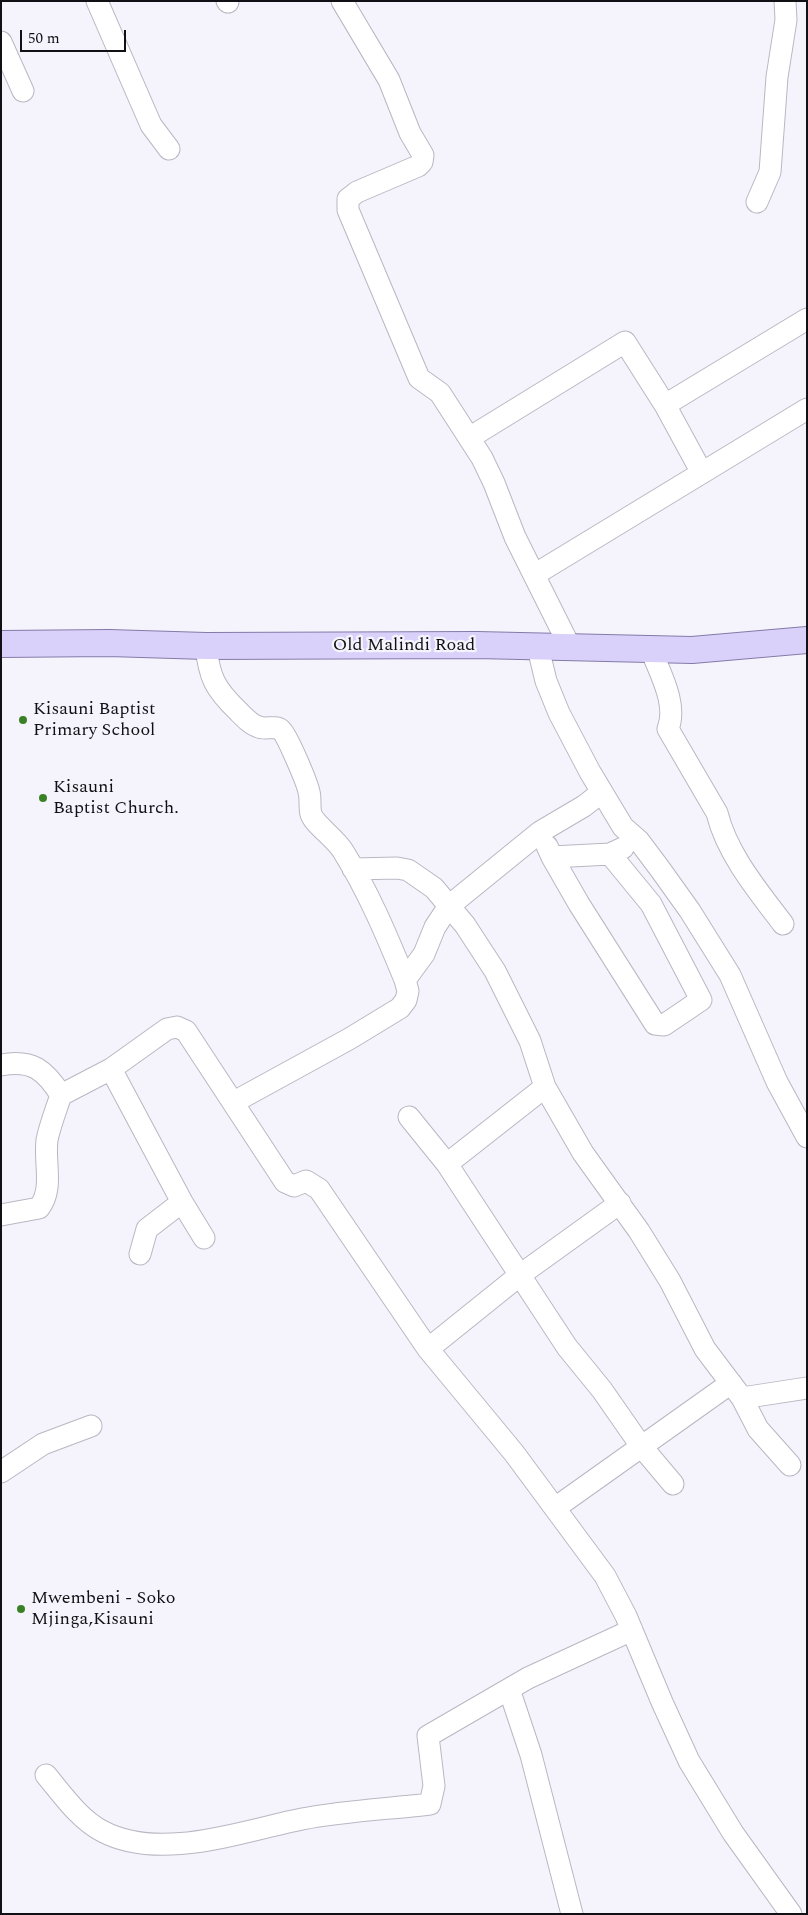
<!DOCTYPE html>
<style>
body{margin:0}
#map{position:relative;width:808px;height:1915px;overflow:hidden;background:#f5f4fd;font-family:Spectral,serif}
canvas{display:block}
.frame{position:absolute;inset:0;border:2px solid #111014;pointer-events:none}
.scale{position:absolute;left:20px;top:30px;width:106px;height:22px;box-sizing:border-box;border:2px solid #111014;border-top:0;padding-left:6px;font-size:15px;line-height:18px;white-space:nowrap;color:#111014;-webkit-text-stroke:4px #f5f4fd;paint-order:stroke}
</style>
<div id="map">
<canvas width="808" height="1915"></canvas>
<div class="frame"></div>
<div class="scale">50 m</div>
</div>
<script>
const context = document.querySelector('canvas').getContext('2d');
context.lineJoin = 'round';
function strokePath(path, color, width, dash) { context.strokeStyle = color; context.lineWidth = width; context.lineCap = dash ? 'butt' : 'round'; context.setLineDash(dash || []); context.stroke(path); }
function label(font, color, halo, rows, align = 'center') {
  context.font = font + ' Spectral,serif'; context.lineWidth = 4.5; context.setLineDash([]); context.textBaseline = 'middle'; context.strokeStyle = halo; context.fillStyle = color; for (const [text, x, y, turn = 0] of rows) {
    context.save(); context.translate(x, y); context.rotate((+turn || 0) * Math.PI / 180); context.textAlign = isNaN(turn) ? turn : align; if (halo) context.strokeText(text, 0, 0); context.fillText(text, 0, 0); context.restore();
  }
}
const minor = new Path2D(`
 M97,1L151,125L169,149
 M227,1L228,2
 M342,1L389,80L410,133L423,155L422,162L418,166L357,192L348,199V210L419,378L440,393L482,458L494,483L515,537L570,647
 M1,42L23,91
 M757,202L770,172L777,77L786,20L785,1
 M665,405L807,319
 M469,438L625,342L665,405L702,473
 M534,575L807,409
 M206,646C209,677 215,689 238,711C244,717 251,725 259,727C265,730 275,725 281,730C287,735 307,782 309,792C311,799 309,807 311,814C314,824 335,838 343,851C368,891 387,936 405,980
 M650,647C659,672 678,703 668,729L717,813C727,854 758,891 783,924
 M538,648L546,681L559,713L590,772L623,827L639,841L660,869L690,911L730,975L777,1082L807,1137
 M547,846L552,857L610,854L623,848
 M552,857L579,904L655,1024L664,1025L701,1000L651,904L610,854
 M353,869L397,868L408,870L434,888L465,925L495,971L530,1041L545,1087L583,1153L639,1231L670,1281L705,1349L742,1398L758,1429L790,1465
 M1,1065C32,1059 45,1070 61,1095
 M111,1069L182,1202L204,1238
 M234,1102L349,1039L400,1008L406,1000L408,991L405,980L424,954L435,927L449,906L540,832L584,806L602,792
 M409,1117L447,1164L567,1347L602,1390L641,1446L673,1484
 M447,1164L545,1087
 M1,1215L39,1208C54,1189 44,1163 47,1140C50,1125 56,1110 61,1095L111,1069L167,1029L177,1027L186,1031L285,1182L294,1186L306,1181L319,1189L428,1349L514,1453L605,1576L626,1616L662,1702L689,1761L733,1833L791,1914
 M140,1254L147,1229L182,1202
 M428,1349L520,1275L620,1203
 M742,1398L807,1388
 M1,1472L43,1444L91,1426
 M555,1508L731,1383
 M509,1689L531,1755L572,1914
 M46,1775C62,1794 79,1819 102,1831C160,1862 242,1831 302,1819C344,1811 388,1809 430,1804L434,1786L428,1736L528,1678L632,1630`);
const major = new Path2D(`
 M1,644L109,643L206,646L477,645L692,650L807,640`);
const markers = [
 [23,720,5,"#3a8126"],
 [43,798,5,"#3a8126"],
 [21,1609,5,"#3a8126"]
];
const streetNames = [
 ["Old Malindi Road",404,646]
];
const poiNames = [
 ["Kisauni Baptist",33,710],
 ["Primary School",33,731],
 ["Kisauni",53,788],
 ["Baptist Church.",53,809],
 ["Mwembeni - Soko",31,1599],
 ["Mjinga,Kisauni",31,1620]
];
strokePath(minor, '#b9b7c2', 23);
strokePath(major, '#847aa8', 28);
strokePath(minor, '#fff', 21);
strokePath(major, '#dad1fa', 26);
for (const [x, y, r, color] of markers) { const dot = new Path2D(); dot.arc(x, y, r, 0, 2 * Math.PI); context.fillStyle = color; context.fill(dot); strokePath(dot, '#f5f4fd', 2); }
label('18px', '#111014', '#f5f4fd', streetNames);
label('18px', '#111014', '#f5f4fd', poiNames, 'left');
</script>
